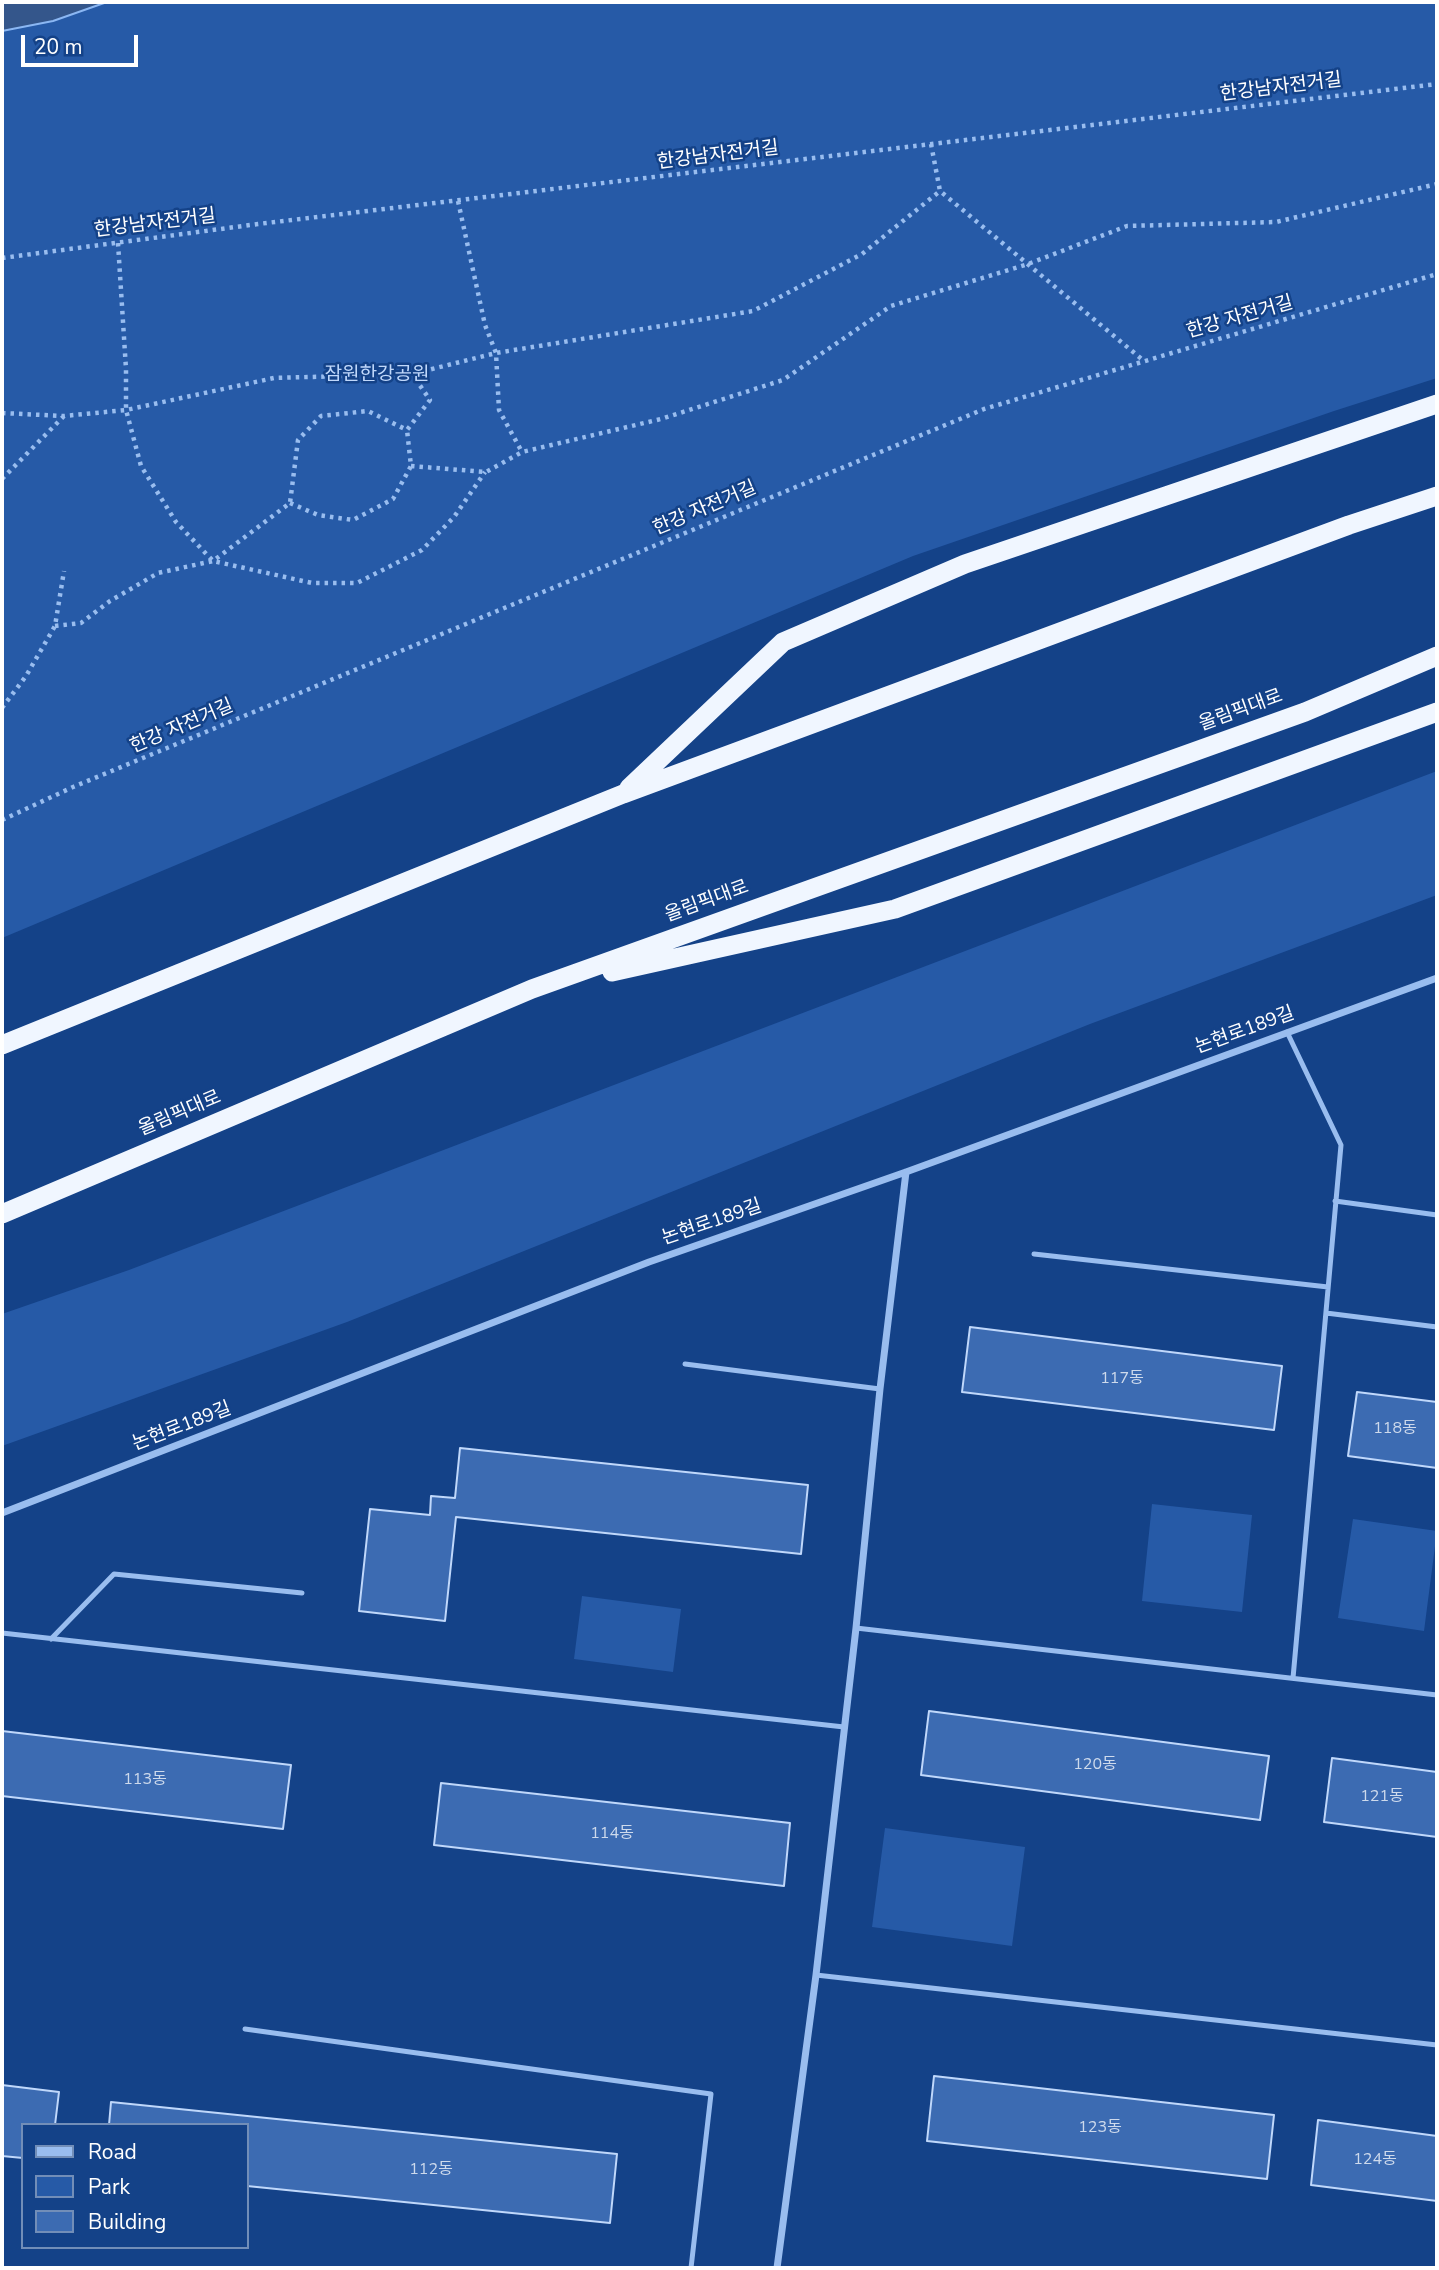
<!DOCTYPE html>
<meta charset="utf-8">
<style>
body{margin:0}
#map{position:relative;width:1439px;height:2270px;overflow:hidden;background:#144288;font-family:"Nunito Sans",sans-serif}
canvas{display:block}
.frame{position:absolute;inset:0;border:4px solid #fff;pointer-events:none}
.legend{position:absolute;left:21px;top:2123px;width:228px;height:126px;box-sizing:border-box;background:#144288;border:2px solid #728eb8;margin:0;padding:9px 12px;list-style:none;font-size:21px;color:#fff}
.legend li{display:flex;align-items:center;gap:14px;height:35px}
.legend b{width:35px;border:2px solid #728eb8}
.scale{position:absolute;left:21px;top:35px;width:117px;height:32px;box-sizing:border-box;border:4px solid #fff;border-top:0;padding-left:9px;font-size:21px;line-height:24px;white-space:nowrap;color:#fff;-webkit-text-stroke:5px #144288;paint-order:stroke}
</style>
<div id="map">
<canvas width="1439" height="2270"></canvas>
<div class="frame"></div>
<ul class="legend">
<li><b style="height:9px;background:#99bdef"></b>Road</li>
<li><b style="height:19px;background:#265aa7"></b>Park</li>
<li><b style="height:19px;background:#3c6bb2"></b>Building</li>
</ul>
<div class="scale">20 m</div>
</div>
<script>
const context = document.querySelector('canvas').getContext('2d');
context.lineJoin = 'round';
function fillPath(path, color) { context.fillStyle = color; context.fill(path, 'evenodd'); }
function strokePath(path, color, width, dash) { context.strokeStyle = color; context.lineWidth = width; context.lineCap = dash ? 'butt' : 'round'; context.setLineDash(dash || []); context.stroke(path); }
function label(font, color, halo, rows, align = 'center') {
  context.font = font + ' "Nunito Sans","Noto Sans KR",sans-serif'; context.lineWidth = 5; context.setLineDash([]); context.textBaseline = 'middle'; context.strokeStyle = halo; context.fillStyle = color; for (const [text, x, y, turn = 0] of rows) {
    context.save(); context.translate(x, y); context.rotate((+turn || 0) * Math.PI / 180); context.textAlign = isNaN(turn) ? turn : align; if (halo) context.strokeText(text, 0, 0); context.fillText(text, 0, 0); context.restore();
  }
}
const green = new Path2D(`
 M107,2H1437V378L1334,411L913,556L2,938V31L53,21Z
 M1437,771V895L1090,1024L347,1322L2,1446V1314L129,1270Z
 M1152,1504L1252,1515L1242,1612L1142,1601Z
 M1353,1519L1437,1531L1424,1631L1338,1618Z
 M582,1596L681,1609L673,1672L574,1659Z
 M885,1828L1025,1847L1012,1946L872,1927Z`);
const water = new Path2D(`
 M2,2H107L53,21L2,31Z`);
const building = new Path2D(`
 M970,1327L1282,1366L1274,1430L962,1392Z
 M1357,1392L1437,1402V1468L1348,1456Z
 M460,1448L808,1485L801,1554L456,1517L445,1621L359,1611L370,1509L430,1515L431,1496L455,1498Z
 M929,1711L1269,1756L1260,1820L921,1775Z
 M2,1731L291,1765L283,1829L2,1796Z
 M1332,1758L1437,1772V1837L1324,1822Z
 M441,1783L790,1823L784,1886L434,1845Z
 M934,2076L1274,2115L1267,2179L927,2141Z
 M2,2085L59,2092L55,2125H23V2158L2,2156Z
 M111,2102L617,2154L610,2223L247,2186V2125H109Z
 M1318,2120L1437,2136V2201L1311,2185Z`);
const path = new Path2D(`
 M931,144L940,191L1144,361
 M458,201L485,325L496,353L499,410L522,452
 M118,243L126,369V410L141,466L176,522L213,561L312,583H357L422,550L454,517L485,472
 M2,258L258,224L1437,84
 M2,413L64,416L126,410L274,378L412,374L496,353L753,311L862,254L940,191
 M411,466L486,472L522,452L661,419L783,380L891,306L1028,264L1127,226L1276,222L1437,184
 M2,479L64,416
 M290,503L318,515L353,520L393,499L411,466L407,430
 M55,626L81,623L110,601L158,573L213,561L290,503L298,440L321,416L368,411L407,430L430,400L412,374
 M2,708L26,676L55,626L64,571
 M2,820L73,787L984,409L1437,274`);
const service = new Path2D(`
 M1287,1032L1341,1145L1293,1678
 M1335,1201L1437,1215
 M1034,1254L1328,1287
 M1326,1313L1437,1327
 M685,1364L880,1389
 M856,1628L1437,1695
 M2,1633L844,1727
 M51,1639L114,1574L302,1593
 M816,1975L1437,2045
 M245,2029L711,2094L691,2268`);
const minor = new Path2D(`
 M2,1513L649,1262L906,1172L1437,978
 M777,2268L816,1975L856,1628L880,1389L906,1172`);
const trunk = new Path2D(`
 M629,788L783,642L965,564L1437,404
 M612,972L895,909L1437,712
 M2,1045L623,794L1349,525L1437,496
 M2,1214L532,989L1305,712L1437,656`);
const numberNames = [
 ["117동",1122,1379],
 ["118동",1395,1429],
 ["120동",1095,1765],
 ["113동",145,1780],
 ["121동",1382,1797],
 ["114동",612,1834],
 ["123동",1100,2128],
 ["124동",1375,2160],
 ["112동",431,2170]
];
const streetNames = [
 ["한강남자전거길",1281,88,-7],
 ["한강남자전거길",718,156,-7],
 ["한강남자전거길",155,224,-7],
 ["한강 자전거길",1240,318,-16],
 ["한강 자전거길",705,509,-23],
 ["올림픽대로",1241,711,-20],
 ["한강 자전거길",182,727,-23],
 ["올림픽대로",707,902,-20],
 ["논현로189길",1245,1031,-20],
 ["올림픽대로",180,1114,-23],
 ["논현로189길",712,1223,-19],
 ["논현로189길",182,1427,-21]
];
const parkNames = [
 ["잠원한강공원",377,375]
];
fillPath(green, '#265aa7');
fillPath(water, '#34568b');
strokePath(water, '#8bb7f3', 2);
fillPath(building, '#3c6bb2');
strokePath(building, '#c0d8fb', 2);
strokePath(path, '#99bdef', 4.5, [3.5, 5]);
strokePath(service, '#99bdef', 5);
strokePath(minor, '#99bdef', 7);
strokePath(trunk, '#f0f6ff', 19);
label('16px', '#cedaec', null, numberNames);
label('19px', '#fff', '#144288', streetNames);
label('19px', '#c0d8fb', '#144288', parkNames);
</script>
